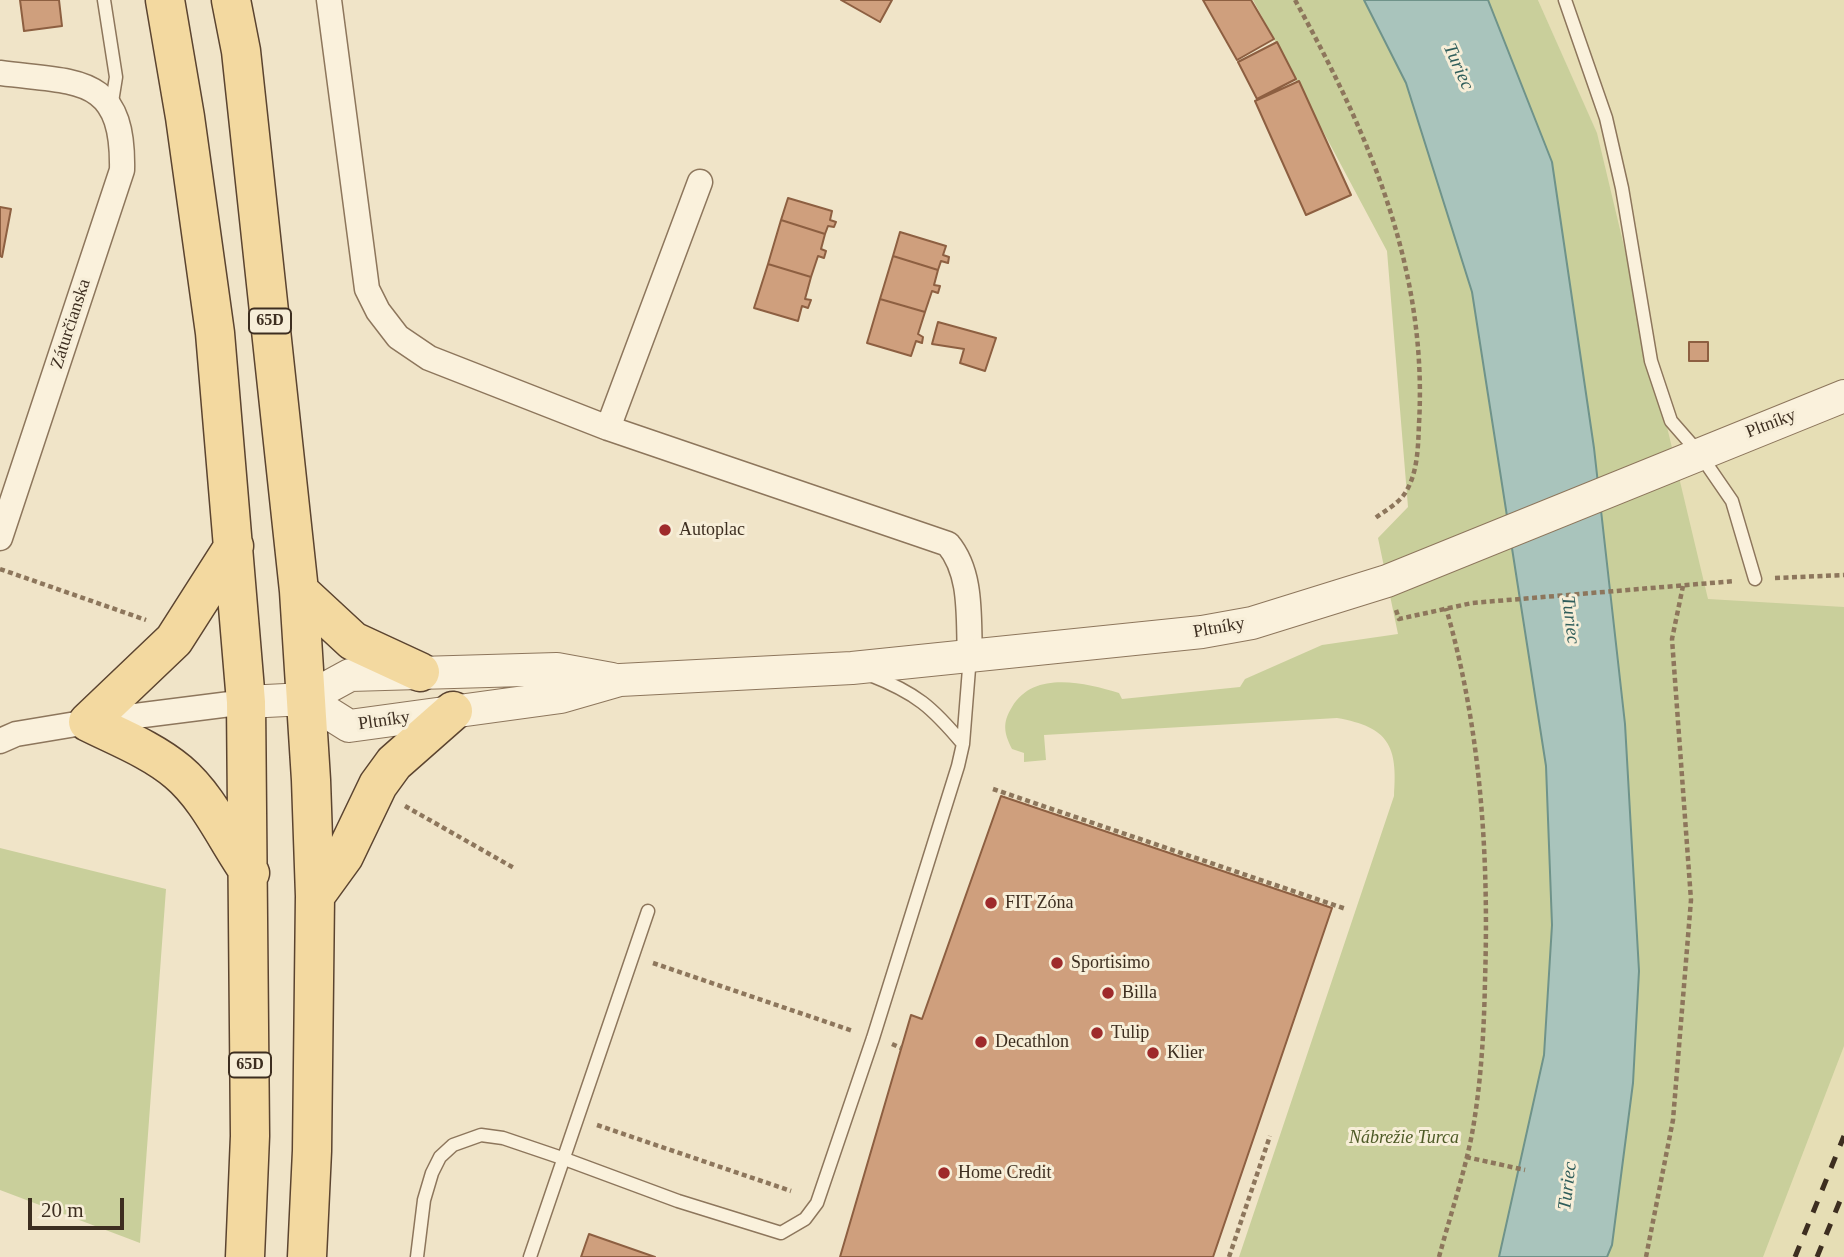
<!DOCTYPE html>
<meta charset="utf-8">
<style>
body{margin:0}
#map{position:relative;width:1844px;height:1257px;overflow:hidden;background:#f0e4c8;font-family:"Times New Roman",serif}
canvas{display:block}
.scale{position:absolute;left:28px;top:1198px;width:96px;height:32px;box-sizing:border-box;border:4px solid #3d2e20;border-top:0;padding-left:9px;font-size:21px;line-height:24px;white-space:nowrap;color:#3d2e20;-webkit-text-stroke:5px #f7eed8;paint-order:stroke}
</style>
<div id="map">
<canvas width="1844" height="1257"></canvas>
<div class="scale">20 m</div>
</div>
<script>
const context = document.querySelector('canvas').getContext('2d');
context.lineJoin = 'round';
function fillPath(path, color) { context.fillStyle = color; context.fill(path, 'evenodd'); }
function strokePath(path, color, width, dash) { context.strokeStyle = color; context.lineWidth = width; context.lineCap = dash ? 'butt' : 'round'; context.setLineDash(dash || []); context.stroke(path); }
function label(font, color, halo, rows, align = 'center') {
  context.font = font + ' "Times New Roman",serif'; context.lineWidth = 6; context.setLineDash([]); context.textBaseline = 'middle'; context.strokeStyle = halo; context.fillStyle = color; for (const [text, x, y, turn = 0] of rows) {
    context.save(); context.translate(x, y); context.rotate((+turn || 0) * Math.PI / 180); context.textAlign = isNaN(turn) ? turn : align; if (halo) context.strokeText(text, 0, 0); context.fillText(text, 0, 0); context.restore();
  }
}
const farmland = new Path2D(`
 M1538,0H1844V1257H1665L1597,134Z`);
const green = new Path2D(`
 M1253,0H1538L1597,133L1708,599L1844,607V1046L1763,1257H1239L1394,796C1398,746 1389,727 1337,718L1044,735L1046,760L1024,762V753L1012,749C1004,733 1002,723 1012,707C1034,670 1085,683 1119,693L1122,699L1240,687L1245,679L1322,645L1398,634L1378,538L1408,507L1387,251Z
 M0,848L166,889L140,1243L0,1190Z`);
const water = new Path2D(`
 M1364,0H1488L1552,162L1594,448L1625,724L1639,971L1633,1083L1612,1245L1607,1257H1499L1544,1055L1552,925L1546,766L1472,292L1406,83Z`);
const building = new Path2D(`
 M20,0H59L62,26L24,31Z
 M841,0H892L880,22Z
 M1203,0H1251L1274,39L1237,60Z
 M1277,42L1296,79L1257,99L1238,62Z
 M1299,81L1351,195L1306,215L1255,101Z
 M788,198L832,211L830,220L836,222L834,227L828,226L825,234L781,220Z
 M0,207L11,209L2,257L0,256Z
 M781,220L825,234L821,249L826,251L824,258L818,256L811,277L768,264Z
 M900,232L946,246L943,255L949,257L948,263L941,261L938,270L893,256Z
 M893,256L938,270L934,285L940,286L938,293L932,291L925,312L880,299Z
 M768,264L811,277L805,299L811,300L808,308L802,306L798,321L754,308Z
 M880,299L925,312L918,334L923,337L922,343L916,341L911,356L867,343Z
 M938,322L996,338L985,371L960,363L964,349L932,344Z
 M1689,342H1708V361H1689Z
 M1001,796L1332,908L1213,1257H840L911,1015L922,1019Z
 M589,1234L655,1257H581Z`);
const path = new Path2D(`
 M1295,0C1368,132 1428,269 1419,424C1418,447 1418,476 1403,496C1396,505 1383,512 1374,519
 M0,569L146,620
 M1775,578L1844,575
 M1396,610L1399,619L1472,603L1735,581
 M993,789L1346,909
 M405,806L514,868
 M653,963L853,1031
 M892,1044L901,1048
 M597,1125L791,1191
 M1466,1157L1525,1170
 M1229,1257L1270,1136
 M1439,1257C1450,1216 1464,1175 1472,1134C1481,1084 1484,1032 1485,981C1489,856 1481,729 1446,608
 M1646,1257L1673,1120L1691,900L1672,639L1683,586`);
const service = new Path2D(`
 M104,0L116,77L111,108
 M1565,0L1606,118L1622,188L1651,361L1671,421L1699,453L1732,501L1755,579
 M870,675C916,693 932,707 963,744
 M417,1257L424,1200L432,1173L440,1157L453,1145L481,1135L503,1138L562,1158L678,1201L781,1233L805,1219L817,1203L873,1038L958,766L963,744L970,656
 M530,1257L648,911`);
const minor = new Path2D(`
 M329,0L367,289L378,311L398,337L429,358L608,428L948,544C973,574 968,619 970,656
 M0,73C77,83 124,74 122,170L0,538
 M608,428L700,182
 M0,741L16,734L88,722L246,702`);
const tertiary = new Path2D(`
 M306,699L349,726L561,697L620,680L852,668L1202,632L1252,623L1387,581L1844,396
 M246,702L306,699L350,675L557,669L612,679`);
const primary = new Path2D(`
 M165,0L185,117L215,333L246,702L250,1136L245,1257
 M231,0L241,51L299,591L311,780L315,896L312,1151L307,1257
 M234,546L174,640L88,722C118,737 152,750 178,772C209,798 227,841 250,873
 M299,591L353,641L420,672
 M315,896L344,856L378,785L394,763L453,711`);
const rail = new Path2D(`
 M1795,1257L1844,1136
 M1817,1257L1844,1191`);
const markers = [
 [665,530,7,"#9e2a2b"],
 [991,903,7,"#9e2a2b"],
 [1057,963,7,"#9e2a2b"],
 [1108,993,7,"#9e2a2b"],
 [1097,1033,7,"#9e2a2b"],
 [981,1042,7,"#9e2a2b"],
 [1153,1053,7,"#9e2a2b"],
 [944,1173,7,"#9e2a2b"]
];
const shields = [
 [270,321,42],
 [250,1065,42]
];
const shieldNames = [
 ["65D",270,321],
 ["65D",250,1065]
];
const streetNames = [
 ["Záturčianska",71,324,-72],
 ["Pltníky",1771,424,-21],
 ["Pltníky",1219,628,-10],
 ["Pltníky",384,721,-8]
];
const poiNames = [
 ["Autoplac",679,530],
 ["FIT Zóna",1005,903],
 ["Sportisimo",1071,963],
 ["Billa",1122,993],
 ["Tulip",1111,1033],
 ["Decathlon",995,1042],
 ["Klier",1167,1053],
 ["Home Credit",958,1173]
];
const parkNames = [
 ["Nábrežie Turca",1404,1138]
];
const waterNames = [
 ["Turiec",1458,67,66],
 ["Turiec",1570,620,83],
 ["Turiec",1568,1186,-83]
];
fillPath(farmland, '#e6deb5');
fillPath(green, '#c9cf9b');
fillPath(water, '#a9c4bc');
strokePath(water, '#6f938a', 2);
fillPath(building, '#cf9f7d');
strokePath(building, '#8d5f41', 2);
strokePath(service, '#8d765c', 15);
strokePath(minor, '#8d765c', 27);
strokePath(tertiary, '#8d765c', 34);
strokePath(primary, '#5b4430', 41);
strokePath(path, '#8d765c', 4.5, [5, 3.5]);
strokePath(service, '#faf1dc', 12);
strokePath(minor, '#faf1dc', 24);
strokePath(tertiary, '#faf1dc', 32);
strokePath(primary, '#f3d9a0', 38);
strokePath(rail, '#3d2e20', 5, [12, 12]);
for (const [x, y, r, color] of markers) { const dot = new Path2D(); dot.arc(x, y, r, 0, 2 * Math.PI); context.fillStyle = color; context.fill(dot); strokePath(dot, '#f7eed8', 2.5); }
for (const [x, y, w] of shields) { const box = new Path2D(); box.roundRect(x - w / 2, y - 12.5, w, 25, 5); context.fillStyle = '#f7eed8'; context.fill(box); strokePath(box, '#3d2e20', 2); }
label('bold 16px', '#3d2e20', null, shieldNames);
label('18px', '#3d2e20', '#f7eed8', streetNames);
label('18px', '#3d2e20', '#f7eed8', poiNames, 'left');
label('italic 18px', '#4d5a26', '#f7eed8', parkNames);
label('italic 19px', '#2f5d5a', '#f7eed8', waterNames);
</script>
